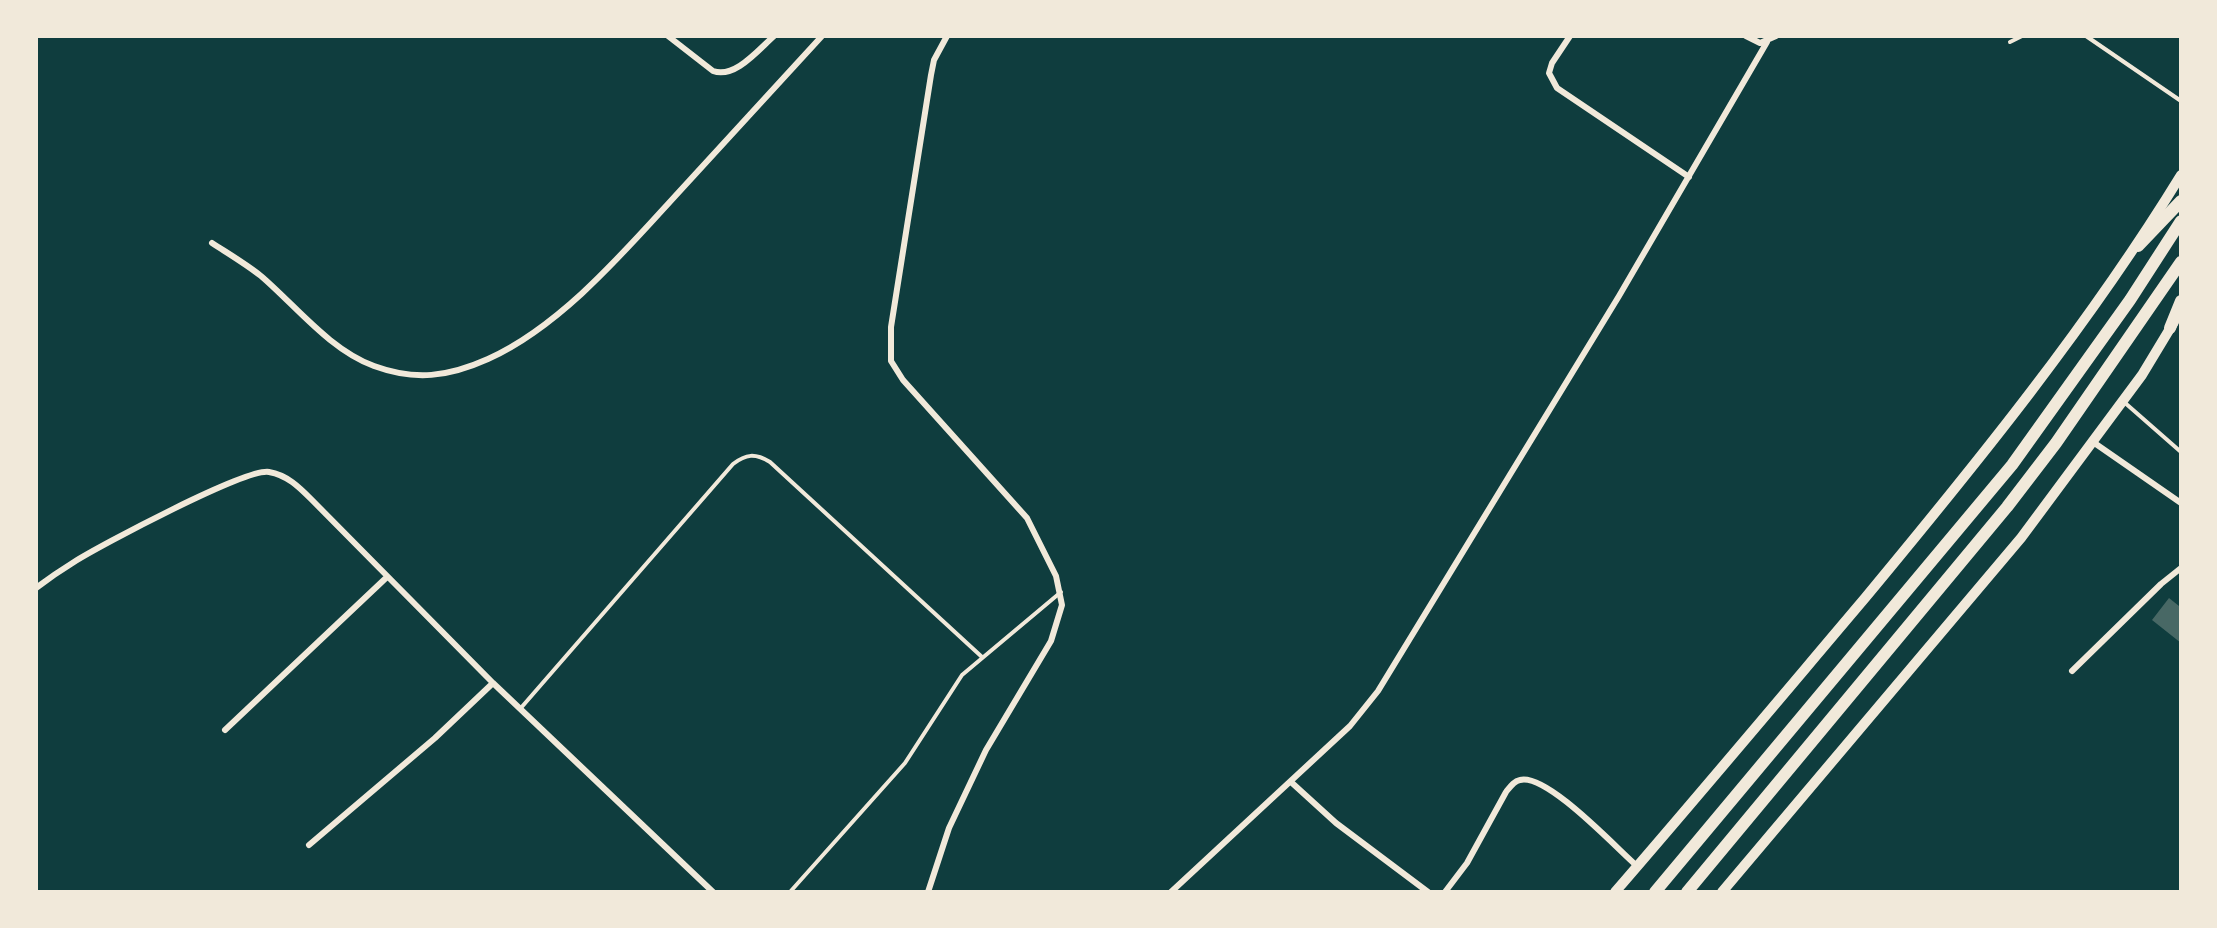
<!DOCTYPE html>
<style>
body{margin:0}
#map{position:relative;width:2217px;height:928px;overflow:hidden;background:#0f3d3e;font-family:"Sofia Sans Condensed",sans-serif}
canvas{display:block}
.frame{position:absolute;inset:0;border:38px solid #f1e9da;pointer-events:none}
</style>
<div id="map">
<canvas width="2217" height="928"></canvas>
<div class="frame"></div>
</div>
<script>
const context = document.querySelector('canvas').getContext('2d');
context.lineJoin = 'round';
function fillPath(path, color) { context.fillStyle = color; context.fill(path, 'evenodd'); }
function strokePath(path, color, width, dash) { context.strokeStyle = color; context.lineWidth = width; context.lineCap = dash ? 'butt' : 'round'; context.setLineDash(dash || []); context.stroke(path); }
const building = new Path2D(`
 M2169,598L2179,606L2181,604V643L2152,620Z`);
const service = new Path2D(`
 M2086,36L2181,101
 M2010,42L2022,36
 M2124,402L2181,452
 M520,709L733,464C746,454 755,453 770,462L982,657
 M790,892L905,763L962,675L1061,592`);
const minor = new Path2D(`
 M668,36L713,71C735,79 758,50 774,36
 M1570,36L1552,63L1549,73L1557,88L1689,177
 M1746,36L1760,43L1776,36
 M212,243C229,254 246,264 261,276C296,306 330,350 374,366C415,381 448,377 488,359C561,326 624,252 678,193C726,141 774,88 822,36
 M2093,442L2181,503
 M36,588C48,579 61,570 74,562C101,545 246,468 269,472C287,475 299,487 311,499L493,683L713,892
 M2072,671L2161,584L2181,568
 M225,730L387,577
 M1291,782L1336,823L1428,892
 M309,845L435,738L493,683
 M928,892L949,828L986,750L1051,641L1062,605L1056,576L1027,518L903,380L891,361V327L931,75L934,60L947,36
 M1171,892L1350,726L1378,691L1619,296L1767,42
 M1445,892L1467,863L1506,792C1510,787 1514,781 1520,780C1547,773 1617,849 1637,866`);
const secondary = new Path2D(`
 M1615,892C1699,795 1782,696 1865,598C1977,463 2089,325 2181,175
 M1722,892L2021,538L2142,375L2174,322`);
const trunk = new Path2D(`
 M2138,246L2181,201
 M2170,328L2181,301
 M1655,892L2012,465L2130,300L2181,221
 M1687,892L2007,507L2056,443L2181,262`);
fillPath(building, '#486865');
strokePath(service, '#f1e9da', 4);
strokePath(minor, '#f1e9da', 6);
strokePath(secondary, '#f1e9da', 10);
strokePath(trunk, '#f1e9da', 12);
</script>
